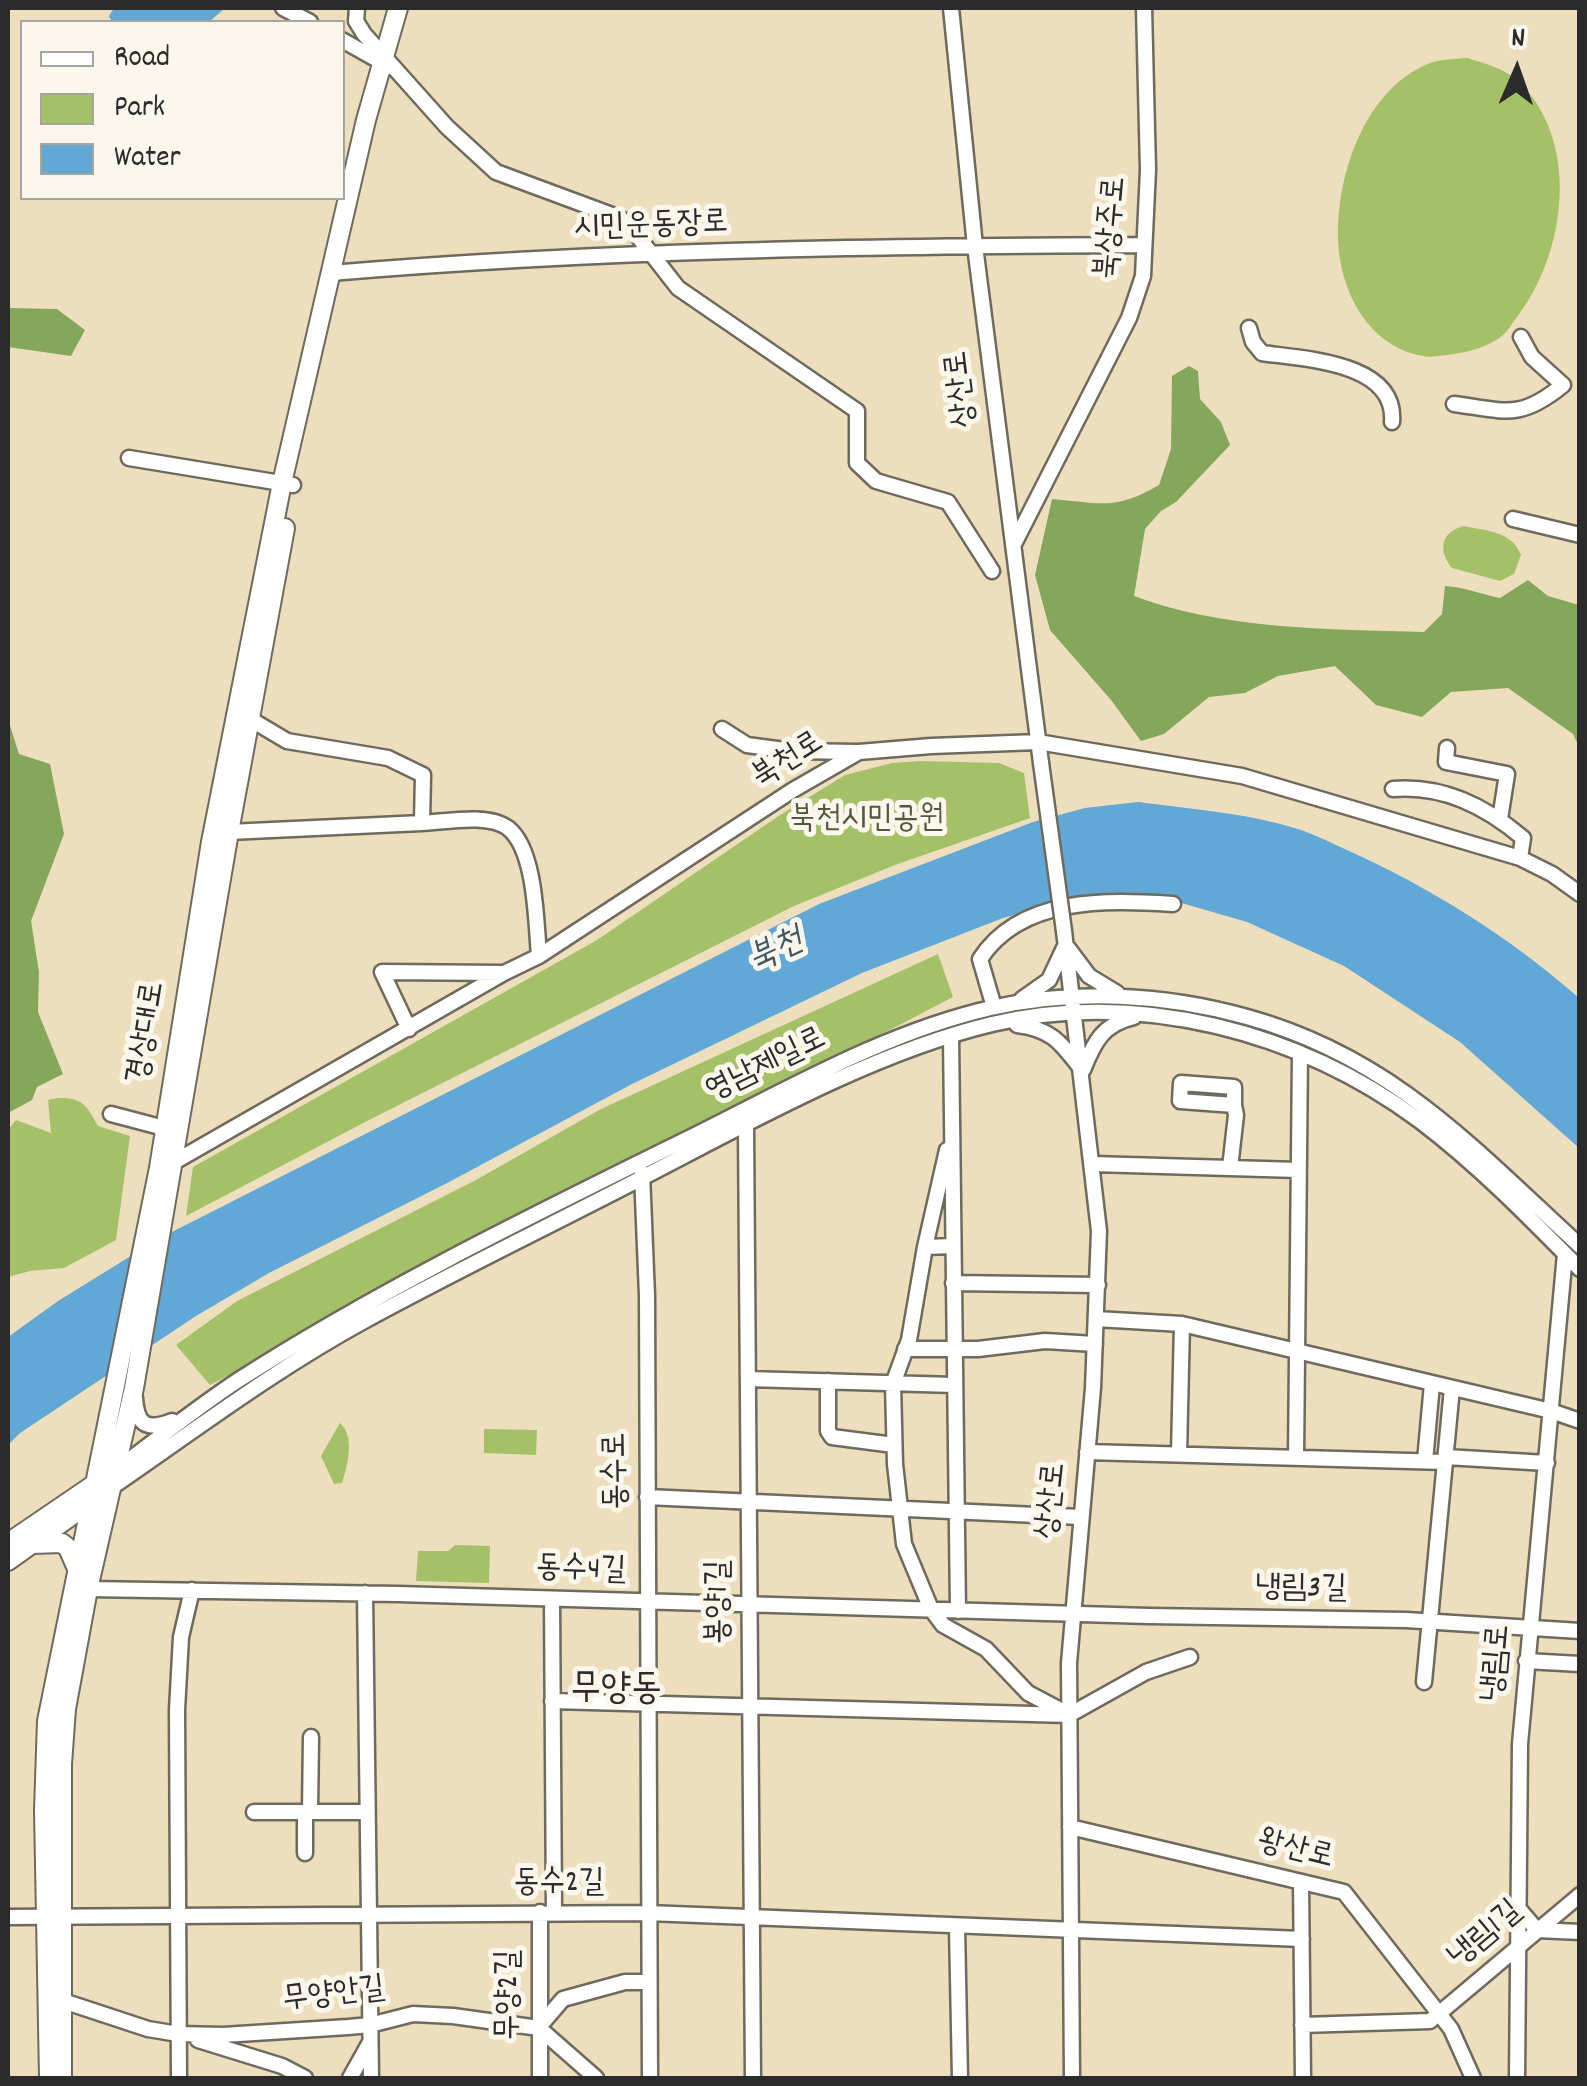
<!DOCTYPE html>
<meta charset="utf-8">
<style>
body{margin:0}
#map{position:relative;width:1587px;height:2086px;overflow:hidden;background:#eddfbd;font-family:Dekko,sans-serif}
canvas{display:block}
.frame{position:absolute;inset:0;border:10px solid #2b2b2b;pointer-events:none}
.legend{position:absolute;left:20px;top:20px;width:325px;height:180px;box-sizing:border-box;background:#fbf7ec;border:2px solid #a8a59f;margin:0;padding:12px 18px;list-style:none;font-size:30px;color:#2b2b2b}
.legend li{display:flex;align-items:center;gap:20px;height:50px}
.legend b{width:50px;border:2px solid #a8a59f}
.north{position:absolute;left:1467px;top:20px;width:100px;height:100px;-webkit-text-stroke:8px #fbf7ec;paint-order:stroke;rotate:2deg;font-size:28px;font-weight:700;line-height:40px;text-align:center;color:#2b2b2b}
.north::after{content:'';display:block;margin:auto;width:35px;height:45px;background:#2b2b2b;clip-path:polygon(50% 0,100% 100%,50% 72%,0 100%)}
</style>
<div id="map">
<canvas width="1587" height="2086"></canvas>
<div class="frame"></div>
<ul class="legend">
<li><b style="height:12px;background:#fff"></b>Road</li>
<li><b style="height:28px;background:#a5c168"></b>Park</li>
<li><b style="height:28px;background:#61a8d7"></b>Water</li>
</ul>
<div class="north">N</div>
</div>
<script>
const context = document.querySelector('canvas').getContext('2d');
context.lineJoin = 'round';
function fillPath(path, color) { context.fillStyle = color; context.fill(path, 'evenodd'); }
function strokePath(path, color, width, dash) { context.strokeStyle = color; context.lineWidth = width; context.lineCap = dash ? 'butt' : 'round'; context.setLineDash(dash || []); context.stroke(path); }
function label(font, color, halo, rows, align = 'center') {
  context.font = font + ' Dekko,"Poor Story",sans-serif'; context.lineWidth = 10; context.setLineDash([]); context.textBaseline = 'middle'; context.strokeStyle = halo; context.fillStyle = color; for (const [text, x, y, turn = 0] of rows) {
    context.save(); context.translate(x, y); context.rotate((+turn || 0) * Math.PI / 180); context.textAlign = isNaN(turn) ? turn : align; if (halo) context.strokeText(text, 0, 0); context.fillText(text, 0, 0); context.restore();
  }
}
const green = new Path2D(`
 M1467,58C1487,64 1507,69 1521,84C1581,145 1565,255 1517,317C1513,322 1508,331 1503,335C1491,346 1469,352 1454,354C1444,355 1433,358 1423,356C1375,348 1347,304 1340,259C1330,191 1360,90 1430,63C1441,59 1456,59 1467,58Z
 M1464,526C1486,531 1512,531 1521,555L1514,574L1500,581L1452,568C1438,551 1440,532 1464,526Z
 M921,761L999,763L1024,773L1030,818L895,865L794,906L369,1120L186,1216L193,1167L597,940L780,815L845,775L892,763Z
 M938,954L953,997L210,1385L176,1345L237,1301L476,1180L601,1109Z
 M58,1098C83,1097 87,1106 98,1126L130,1136L116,1240L64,1268L30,1271L8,1277V1130L16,1120L51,1133L48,1100Z
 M340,1423C355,1437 348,1464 342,1483L334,1484L321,1456Z
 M484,1429L537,1430L536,1455L484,1453Z
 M455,1545L490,1546L489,1583L416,1581L418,1551H448Z`);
const forest = new Path2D(`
 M8,308L57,309L85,330L71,356L8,347Z
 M1189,366L1198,371L1200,399L1221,422L1230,445L1176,502L1161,511L1145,529L1134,596C1225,630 1328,629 1424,632L1442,614L1445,586C1465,587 1480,594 1500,598L1528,580L1548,596L1579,605V747L1573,734L1508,688L1451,692L1422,717L1376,705L1335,666L1278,676L1245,693L1209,697L1164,734L1141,741L1111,700L1050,630L1035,575L1052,499C1101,503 1114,511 1159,485L1171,449L1172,376Z
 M8,719L19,754L50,764L64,834L31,921L39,972L38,1012L63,1074L37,1087L32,1100L8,1113Z`);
const water = new Path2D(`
 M114,8H225L209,22H112L109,16Z
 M1138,802C1191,809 1247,813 1298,829C1314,834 1331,843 1347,850C1431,888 1510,937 1579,998V1148L1460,1042L1344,966L1247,922L1178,902L1081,898L1003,918L862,973L632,1084L451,1181L269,1273L196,1316L20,1433L8,1445V1337L58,1301L160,1238L819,904L1033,822L1085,808Z`);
const minor = new Path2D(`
 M283,8L310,22
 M357,8L356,21L364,34L447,127L496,172L620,218L632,229L678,288L857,411V463L876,481L948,502L992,571
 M951,8L975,246L1041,763
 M342,40L390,67
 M331,273C601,250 873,246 1144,245
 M1249,328L1253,342L1262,353C1304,359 1397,362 1392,422
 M1454,404C1506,411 1520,420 1563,385L1532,357L1521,337
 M129,458L293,485
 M1513,519L1580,535
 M1014,544L1129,318L1143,276L1148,170L1144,8
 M250,719L287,741L388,758L423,775L422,823C445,822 488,813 508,828C536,850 536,923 539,956
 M722,729L747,745L792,751L858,752
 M1447,748L1446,762L1507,774L1500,819
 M1393,789C1443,785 1485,806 1523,838L1520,858
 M229,832L422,823
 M1064,931L1099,1231L1093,1388L1069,1663L1072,2078
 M1068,948L1089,976L1117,993
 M1022,999L1049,980L1064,948
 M994,1007L980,959C1021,896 1107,900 1173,904
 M1017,1025C1052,1029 1061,1043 1082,1070
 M409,1029L382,972L503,973
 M951,1036L958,1611
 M1083,1070C1094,1042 1103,1024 1134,1017
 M111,1114L164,1128
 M746,1126L753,2078
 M1093,1164L1298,1170
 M169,1165L504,973L539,956L793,790L859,752L931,746L1038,742L1242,776L1520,858L1552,874L1580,894
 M1230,1168L1236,1115L1234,1105L1180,1101L1181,1083L1234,1087V1105
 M642,1173L647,1296L650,2078
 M953,1246L925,1247L909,1340L893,1384L895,1464L904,1544L931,1609L943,1625L986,1649L1028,1693L1064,1712
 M925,1247L947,1150
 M953,1283L1098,1285
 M1096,1319L1182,1324L1551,1411L1580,1421
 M905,1349H978L1045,1341L1095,1344
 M748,1379L954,1385
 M828,1381V1431L832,1437L894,1445
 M135,1398C137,1425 146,1431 172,1421
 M1087,1452L1445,1462
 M1179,1454L1182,1324
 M1296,1457L1300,1053
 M1446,1457L1547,1463
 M1425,1461L1432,1384
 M116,1470C156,1440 195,1409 237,1381C382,1288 539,1212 693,1136C788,1089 886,1032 991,1008C1075,989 1165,994 1247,1017C1392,1057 1473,1148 1580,1246
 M112,1487C195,1430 276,1369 364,1321C452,1273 543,1229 632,1183C743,1126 871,1053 992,1024C1139,989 1300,1032 1420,1121C1478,1165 1529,1217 1580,1269
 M647,1497L1080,1517
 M88,1589L398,1594L1149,1616L1406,1620L1580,1631
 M365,1593L371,2078
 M552,1599L554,1913
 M1526,1661L1580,1664
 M1424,1682L1452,1388
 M552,1701L1069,1715L1146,1672L1190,1657
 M254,1812H367
 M305,1812V1853
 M310,1812L311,1737
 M1070,1827L1344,1892L1451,2029L1473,2078
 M1301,1882L1303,2078
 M1519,1909L1537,1930L1580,1932
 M540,1912V2078
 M8,1917L648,1913L1302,1939
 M957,1927L960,2078
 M63,2001L148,2029L178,2034L223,2035L348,2027L370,2025L413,2014L453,2016L539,2028L596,2078
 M1302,2025L1430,2021L1580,1895
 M539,2027L563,1999L625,1982H648
 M198,2040L282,2066L305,2078
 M179,2078L177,1710L181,1637L192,1590
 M350,2078L369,2044
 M1517,2078L1520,1744L1565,1254`);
const major = new Path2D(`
 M8,1543L102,1479
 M32,1544L62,1543L68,1548L78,1571
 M8,1561L95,1499
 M49,2078L44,1810L47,1721L159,1168L211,842L282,483L366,120L398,8
 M62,2078V1764L66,1709L88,1589L134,1388L229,832L285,528`);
const minorBridge = new Path2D(`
 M1041,763L1064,931`);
const streetNames = [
 ["시민운동장로",651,228,-2],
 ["북상주로",1114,228,-85],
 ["상산로",964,389,-97],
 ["북천로",789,762,-32],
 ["경상대로",149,1033,-81],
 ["영남제일로",767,1067,-26],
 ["동수로",619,1471,-91],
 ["상산로",1054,1501,-84],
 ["동수4길",581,1572,2],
 ["냉림3길",1301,1591,1],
 ["봉양1길",722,1602,-90],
 ["냉림로",1499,1663,-85],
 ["왕산로",1295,1852,14],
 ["동수2길",559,1886],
 ["냉림1길",1487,1936,-40],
 ["무양2길",512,1995,-90],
 ["무양안길",334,1997,-7]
];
const parkNames = [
 ["북천시민공원",867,822]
];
const waterNames = [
 ["북천",777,953,-25]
];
const quarterNames = [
 ["무양동",616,1693]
];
fillPath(green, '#a5c168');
fillPath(forest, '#84a75c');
fillPath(water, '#61a8d7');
strokePath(minor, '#6f6a5e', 19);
strokePath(major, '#6f6a5e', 22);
strokePath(minor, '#fff', 14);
strokePath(major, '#fff', 18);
strokePath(minorBridge, '#6f6a5e', 19, []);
strokePath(minorBridge, '#fff', 14);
label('32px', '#2b2b2b', '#fbf7ec', streetNames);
label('32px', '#50583d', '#fbf7ec', parkNames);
label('italic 35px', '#3e5767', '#fbf7ec', waterNames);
label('38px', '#2b2b2b', '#fbf7ec', quarterNames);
</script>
